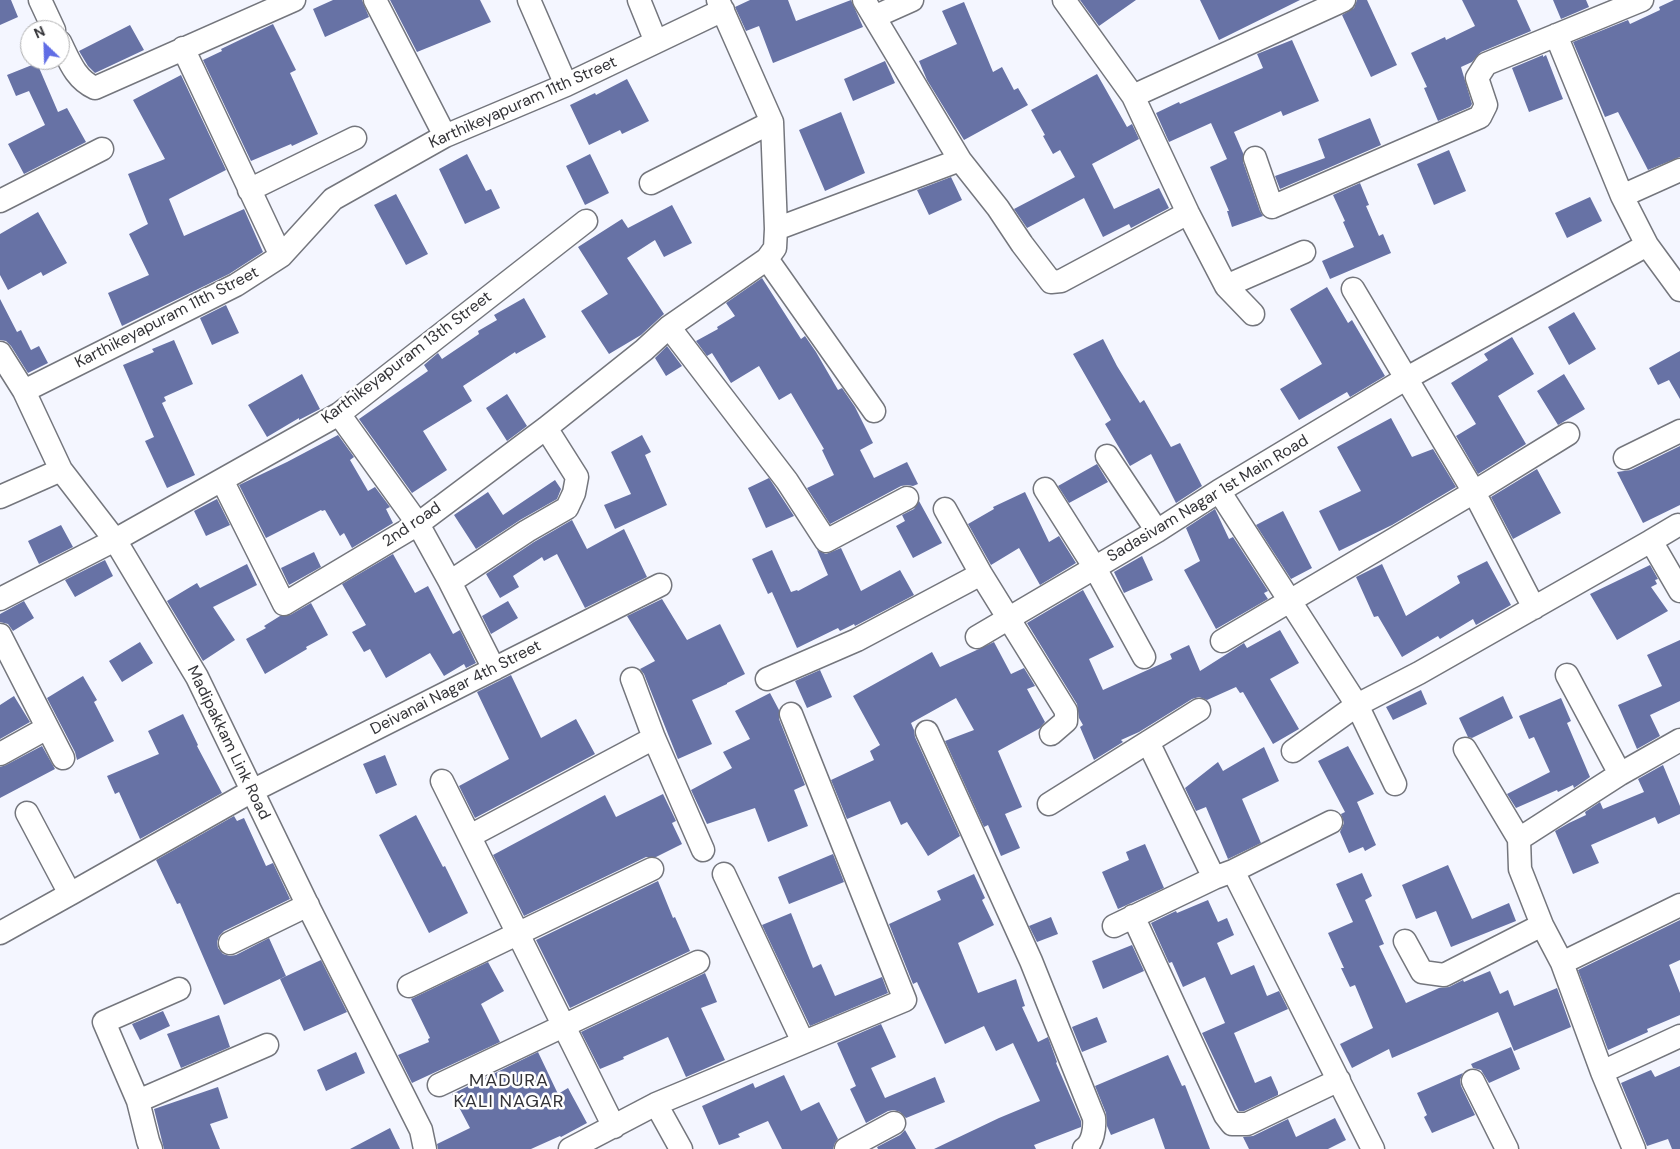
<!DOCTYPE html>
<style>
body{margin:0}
#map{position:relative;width:1680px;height:1149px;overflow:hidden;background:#f4f6ff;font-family:"DM Sans",sans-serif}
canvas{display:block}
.north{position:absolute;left:20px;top:20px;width:50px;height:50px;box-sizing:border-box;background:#fff;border:1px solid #aeaeaf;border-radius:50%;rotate:336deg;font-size:14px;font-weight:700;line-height:20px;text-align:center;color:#343438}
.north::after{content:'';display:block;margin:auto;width:18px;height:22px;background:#606de5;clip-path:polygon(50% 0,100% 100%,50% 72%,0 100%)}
</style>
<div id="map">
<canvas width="1680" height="1149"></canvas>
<div class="north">N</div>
</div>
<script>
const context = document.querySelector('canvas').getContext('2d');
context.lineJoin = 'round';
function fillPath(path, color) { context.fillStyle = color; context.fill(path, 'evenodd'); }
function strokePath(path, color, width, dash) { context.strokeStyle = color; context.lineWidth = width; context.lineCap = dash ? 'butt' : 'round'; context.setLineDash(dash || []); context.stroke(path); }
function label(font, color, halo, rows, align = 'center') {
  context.font = font + ' "DM Sans",sans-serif'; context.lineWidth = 5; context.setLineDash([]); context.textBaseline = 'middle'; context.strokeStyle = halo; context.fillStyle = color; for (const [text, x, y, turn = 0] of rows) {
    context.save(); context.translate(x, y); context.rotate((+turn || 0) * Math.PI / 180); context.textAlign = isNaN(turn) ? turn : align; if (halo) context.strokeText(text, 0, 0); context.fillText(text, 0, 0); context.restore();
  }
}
const building = new Path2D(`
 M0,0H11L18,17L0,25Z
 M333,0H362L369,17L325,37L313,9Z
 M390,0H480L491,22L417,52Z
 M750,0H788L796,21L851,0L863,27L773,63L759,26L746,31L735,7Z
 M1080,0H1136L1099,26Z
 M1200,0H1300L1219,40Z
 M1357,0H1367L1397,65L1371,77L1342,15L1354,8Z
 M1462,0H1517L1531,31L1481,52L1472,62L1461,67L1472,104L1470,107L1438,121L1424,88L1427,87L1411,53L1445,37L1446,40L1475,26Z
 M1553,0H1586L1589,7L1561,19Z
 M1674,0H1680V157L1648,170L1618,112L1605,117L1573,42L1628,20L1630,24L1660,10L1659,7Z
 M964,2L993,72L1002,67L1014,90L1018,88L1028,105L964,140L927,80L919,61L957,44L942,11Z
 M273,24L296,70L290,73L318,134L292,146L291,144L251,161L203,60L222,51L221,49Z
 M130,25L144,50L95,73L88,66L79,51Z
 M1292,40L1319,101L1283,116L1281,111L1234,132L1243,153V162L1260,211L1263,216L1232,227L1227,211H1229L1210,167L1227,159L1211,123L1169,142L1156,113L1179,102L1180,104L1263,68L1257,54Z
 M1543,55V57L1546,55L1563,99L1529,112L1512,68Z
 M885,61L895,83L853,101L844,79Z
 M37,63L58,112L67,108L86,142L24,174L8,144L45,125L29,91L16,96L7,75Z
 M1097,74L1127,127L1132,124L1139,139L1092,164L1114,209L1159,188L1169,208L1131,228L1129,224L1103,237L1084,198L1027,228L1014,209L1075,177L1060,150L1053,154L1043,136L1045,135L1031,110Z
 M181,75L226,170L169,199L184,236L244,209L263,252L229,274L122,326L108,293L149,275L129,234L148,224L128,174L165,159L133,100Z
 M627,79L649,121L622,134L620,130L589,145L570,105L595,93L596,95Z
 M841,112L865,173L825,191L799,130Z
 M1370,118L1381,145L1280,189L1275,176L1325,158L1318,139Z
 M1449,150L1466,191L1434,205L1417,164Z
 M467,154L486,191L491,189L500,208L465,224L439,169Z
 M590,154L609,193L585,205L566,166Z
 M951,177L962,200L929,215L917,190Z
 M1360,183L1369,205L1366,206L1379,236L1383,234L1391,253L1330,279L1322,261L1354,247L1343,222L1345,221L1333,195Z
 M396,194L428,254L406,265L374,205Z
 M1590,197L1602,221L1567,238L1555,213Z
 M672,205L692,243L664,257L655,240L627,258L664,314L641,335L609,354L581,311L608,294L578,247L622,219L628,228Z
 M38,212L67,263L43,276L41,272L8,290L0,275V234Z
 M762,278L801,339L805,336L816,352L838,390L842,388L855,407L873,443L860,450L874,478L907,462L918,484L913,486L907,485L901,486L830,524L807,488L834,475L822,450L824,449L791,393L779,400L759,366L731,383L712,353L707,356L696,341L718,329L717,327L735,316L726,303Z
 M1327,287L1348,323L1352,320L1385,376L1350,397L1347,392L1299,420L1280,389L1322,364L1290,309Z
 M524,298L546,337L516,354L515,352L463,386L472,401L423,431L447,470L412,493L359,419L428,371L424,365L438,353L442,359L479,334L478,331L497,320L494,315Z
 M0,299L17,332L21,330L31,350L39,346L48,363L28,373L11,346L6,341L0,340Z
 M226,305L239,333L212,345L200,318Z
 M1574,312L1596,349L1569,365L1548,327Z
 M1512,337L1534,374L1498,396L1526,444L1478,474L1456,436L1476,424L1451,383L1488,360L1484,354Z
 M1103,339L1117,366L1140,403L1144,400L1171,447L1180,443L1202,486L1176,503L1151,454L1130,466L1105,424L1111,420L1073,354Z
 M174,340L193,384L164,397L166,401L162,403L195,475L167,488L145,441L154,437L123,365L154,352L152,349Z
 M667,346L682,366L666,376L655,358Z
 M1680,351V399L1669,380L1658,385L1649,368Z
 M302,374L320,409L299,420V418L267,437L248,405Z
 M1564,374L1585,409L1558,425L1537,391Z
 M507,394L527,426L507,441L486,408Z
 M1391,418L1412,457L1433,449L1456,487L1392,525L1339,551L1319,511L1361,491L1337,447Z
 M338,435L354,457L350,460L368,491L375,487L390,507L386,509L393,523L352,548L344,533L340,536L325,510L322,511L321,510L266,538L239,485L287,462Z
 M642,435L651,452L645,455L667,505L615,529L604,505L631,494L611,452Z
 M1680,446V505L1643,523L1617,472L1631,470Z
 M1097,464L1108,482L1069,503L1058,486Z
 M1537,469L1561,513L1513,539L1491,497Z
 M769,478L794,516L766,528L748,488Z
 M555,480L561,489L557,499L520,520L476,549L454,515L488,492L503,515Z
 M1025,492L1049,542L1059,536L1076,563L1040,585L1019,548L991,565L968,524L994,509L993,507Z
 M217,499L230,525L206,536L194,511Z
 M919,501L942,543L913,558L896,526L905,521L902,515L914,509Z
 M1215,509L1229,539L1233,537L1268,591L1264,593L1268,599L1216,629L1184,570L1200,561L1186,528Z
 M1283,511L1312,568L1291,579L1256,525Z
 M572,520L587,549L624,529L647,577L585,608L557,554L544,561L542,557L513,576L519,587L500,598L486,574L534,542Z
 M61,525L73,547L39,564L28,541Z
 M841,548L861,591L900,570L914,595L855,626L854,624L840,631L838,628L797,648L772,592L768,594L752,559L772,550L791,592L797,590L798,591L828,575L817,550L826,554Z
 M314,552L321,567L289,585L281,568Z
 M393,554L415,593L428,586L453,634L460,630L476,663L466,668L464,664L444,676L430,653L386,678L370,649L364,652L352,632L366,625L342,584Z
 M1142,556L1153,580L1124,593L1114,572Z
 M105,560L113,576L75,597L65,580Z
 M1487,561L1511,605L1476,625L1473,619L1440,639L1438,636L1402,657L1378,616L1374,617L1356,577L1382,564L1406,616L1460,583L1457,576Z
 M247,564L257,585L213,607L235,640L203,661L167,601L197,583L200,588Z
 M1650,565L1658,579L1655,580L1657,584L1651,587L1668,611L1617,640L1590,594Z
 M1083,590L1114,647L1089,659L1103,690L1172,659L1170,654L1189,645L1200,671L1244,643L1247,648L1280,630L1299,663L1270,679L1299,729L1273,744L1243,692L1240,693L1236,687L1207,700L1199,697L1192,699L1139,732L1121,740L1123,742L1094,760L1080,727L1083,725L1079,718L1077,704L1027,623Z
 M662,599L687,640L720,624L745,674L727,683V684L692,700L712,744L678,759L644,674L640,669L655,661L627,616Z
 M24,601L34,618L13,631L8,624L0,622V614Z
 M508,601L518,618L491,634L482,616Z
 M311,603L328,635L306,647L307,649L265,674L246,639L266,628L264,626L280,616L290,615Z
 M1680,640V701L1650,715L1660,736L1637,749L1618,705L1662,686L1647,655Z
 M140,642L153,663L122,682L109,661Z
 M994,642L1011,674L1024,668L1035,686L1027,689L1045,722L1040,728L998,751L1022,807L1005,814L1020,848L1001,856L988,825L984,827L945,741L974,730L956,698L911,723L914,730L915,737L960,836L928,856L907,822L901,825L890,801L847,819L831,780L874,760L870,751L880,745L853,696L932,652L940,667Z
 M820,670L832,697L807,708L795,681Z
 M511,675L541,738L576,719L595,754L475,818L459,786L509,759L477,692Z
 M83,676L97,700L94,702L114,741L77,760L75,752L47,698Z
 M1421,690L1427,704L1393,720L1386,707Z
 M770,693L779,710V719L805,785L794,790L808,826L768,842L755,808L707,824L691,790L732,768L723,752L750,739L735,711Z
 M14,696L30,722L0,739V705Z
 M1503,696L1513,718L1472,738L1468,737L1459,718Z
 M1561,698L1571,721L1567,723L1590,777L1574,788L1573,785L1558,792L1557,790L1516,808L1507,794L1550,772L1534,737L1529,739L1519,716Z
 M183,714L198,745L197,746L222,793L140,839L119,792L115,794L107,776L159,754L148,731Z
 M42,746L55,769L0,798V767L6,765Z
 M1348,746L1374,794L1357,802L1376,845L1365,851L1363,847L1349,853L1340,832L1344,823L1341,814L1345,812L1318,761Z
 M1264,747L1279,781L1242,799L1261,843L1228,859L1206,807L1196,811L1185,788L1218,762L1223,771Z
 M385,755L397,785L376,794L363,764Z
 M1663,765L1680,806V814L1658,824L1655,817L1591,845L1599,863L1573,874L1555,831L1569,823L1586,815L1585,812L1600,802L1603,809L1644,792L1638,779Z
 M663,794L676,821L672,823L682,844L656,857H646L524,916L493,855L605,795L616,817Z
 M416,815L443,867L445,866L468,913L429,933L379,835Z
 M234,816L237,821L244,818L266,866L273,863L290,899L224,931L219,936L217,942L218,948L223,954L230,956L236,955L269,938L286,976L224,1005L180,903L177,904L156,860Z
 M1145,844L1164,888L1118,909L1102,872L1129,860L1126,852Z
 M833,854L844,882L789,904L778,877Z
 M1448,865L1472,919L1509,903L1516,921L1451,947L1436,911L1416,919L1402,885Z
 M1362,873L1372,896L1365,900L1384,944L1379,946L1406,1003L1439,988L1449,987L1463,980L1464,982L1490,971L1500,994L1508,990L1514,1006L1557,988L1571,1027L1514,1051L1498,1012L1392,1058L1389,1049L1352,1068L1340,1044L1373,1028L1355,985L1350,987L1341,968H1344L1328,933L1353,922L1336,884Z
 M974,874L985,898L982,900L994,925L958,943L978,993L1016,979L1025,1006L1022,1007L1038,1042L1048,1037L1057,1062L1056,1063L1081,1121V1127L1034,1145L1036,1149H934L999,1118L1040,1101L1013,1043L996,1051L984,1026L945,1044L917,982L913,984L889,924L941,900L937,891Z
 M658,881L673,918L675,917L690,951L570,1008L536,940Z
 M1208,900L1218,922L1227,918L1234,935L1217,943L1231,975L1254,965L1267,996L1279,991L1288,1009L1234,1033L1255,1083L1271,1076L1278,1092V1095L1244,1111H1239L1202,1033L1225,1023L1205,977L1183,987L1172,962L1169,963L1151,923L1176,911L1177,913Z
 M791,913L813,968L821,964L835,996L882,977L888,993L810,1026L762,925Z
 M1051,917L1058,934L1037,942L1029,926Z
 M1680,920V960L1669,965L1680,993V1015L1647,1029L1648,1032L1608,1050L1578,970Z
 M1132,945L1144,971L1103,989L1092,961Z
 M321,960L347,1012L304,1031L280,979Z
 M488,962L504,991L481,1004L500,1042L412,1083L398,1055L429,1042L428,1039L430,1038L411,999Z
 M705,973L717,1002L701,1008L725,1060L686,1077L668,1037L623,1057L624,1059L600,1069L581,1032Z
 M163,1011L170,1026L140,1040L132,1024Z
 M219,1015L230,1047L181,1068L167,1034Z
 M1097,1017L1107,1042L1082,1052L1072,1027Z
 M881,1024L896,1057L871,1068L885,1098L935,1077L945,1102L906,1118L900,1112L894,1110L888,1111L866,1123L850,1089L856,1086L837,1043Z
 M1511,1047L1520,1069L1489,1083L1481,1070L1473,1068L1471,1064Z
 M356,1052L365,1073L326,1091L317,1070Z
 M538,1052L558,1094L568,1088L587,1123L561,1137L560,1136L531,1149H438L437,1144L470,1128L452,1094Z
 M1168,1055L1182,1086L1185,1085L1210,1149H1165L1154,1118L1111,1135L1107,1126L1106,1113L1095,1086Z
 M1680,1066V1149H1672L1668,1139L1647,1146L1621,1083L1651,1070L1655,1077Z
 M1463,1073L1460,1080L1461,1086L1475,1115L1432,1133L1424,1117L1427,1115L1417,1093Z
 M784,1075L801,1111L819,1102L838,1139L835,1143L833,1149H782L768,1121L738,1134L740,1137L719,1145L702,1106L753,1083L755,1088Z
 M218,1087L228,1118L210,1124L220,1149H164L154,1109Z
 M1335,1118L1346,1140L1328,1149H1249L1243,1137L1253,1136L1288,1119L1296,1137Z
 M390,1128L400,1149H350Z
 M905,1130L916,1149H878L877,1147L900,1135Z`);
const street = new Path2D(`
 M40,0L54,30
 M375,0L445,136
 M529,0L566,85
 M639,0L656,42
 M864,0L960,160
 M1064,0L1133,96L1188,213L1226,286L1304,252
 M874,17L912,0
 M1556,35L1622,196
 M60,42C69,60 75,79 95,88L294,0
 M183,48L281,256
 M1133,96L1344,0
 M1255,158L1272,207L1480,117L1486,105L1477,78L1486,64L1642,0
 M1680,170L1622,196L1647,245L1680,290
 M651,183L772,122
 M249,190L355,138
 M0,201L102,149
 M776,229L960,160L998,208L1022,244L1051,282L1061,281L1188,213
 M767,259L874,411
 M1226,286L1253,314
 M1353,289L1474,492L1534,608
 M669,327L787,481L826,541L907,498
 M0,353L24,391L61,470L115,540L197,677L310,910L421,1130L425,1149
 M24,391L236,285L281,256L333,199L445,136L566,85L723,10
 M339,414L418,524L450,582L527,531L567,508L574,493L577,477L546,428
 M1107,456L1157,531
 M1625,458L1680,431
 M222,480L284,604L418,524L546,428L644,350L669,327L767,259L775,248L776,229L772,122L718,0
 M1045,489L1095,568L1144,657
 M1219,491L1357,705L1395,784
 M0,497L61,470
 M945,509L981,574L1066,711V721L1051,734
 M1651,541L1678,525
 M450,582L494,669
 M0,599L115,540L339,414L586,221
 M0,635L63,758
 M977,637L1157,531L1219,491L1407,378L1647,245
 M1222,641L1474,492L1568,434
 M1567,675L1620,774
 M632,679L654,738L703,850
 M767,679L857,640L981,574
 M927,732L1031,961L1094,1118C1095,1128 1093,1143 1084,1149
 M1148,742L1214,878
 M1465,749L1519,839L1520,869L1542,925L1562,963L1602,1072L1634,1149
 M1293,751L1357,705L1419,673L1651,541L1680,591
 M0,754L47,728
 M442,781L614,1127
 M1049,804L1199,710
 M470,836L654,738
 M1519,839L1620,774L1680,740
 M1233,871L1331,822
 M724,874L803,1042
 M70,894L252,791L660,585
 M1133,916L1225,1115L1232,1124H1247L1339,1080
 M1114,926L1214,878L1233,871L1373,1149
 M0,933L70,894L27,813
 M1405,941L1422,972L1444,975L1542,925
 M230,943L308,905
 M1562,963L1680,905
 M409,986L652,869
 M179,989L104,1022L138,1101L267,1045
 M1602,1072L1680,1036
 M1473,1081L1507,1149
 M439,1085L698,962
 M138,1101L148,1141L151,1149
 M656,1104L681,1149
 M570,1149L656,1104L905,1000L791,714
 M846,1149L894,1123`);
const streetNames = [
 ["Karthikeyapuram 11th Street",523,103,-24],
 ["Karthikeyapuram 11th Street",167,318,-27],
 ["Karthikeyapuram 13th Street",407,358,-37],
 ["Sadasivam Nagar 1st Main Road",1208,499,-31],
 ["2nd road",412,525,-34],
 ["Deivanai Nagar 4th Street",456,688,-27],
 ["Madipakkam Link Road",228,743,64]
];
const neighbourhoodNames = [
 ["MADURA",509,1081],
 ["KALI NAGAR",509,1102]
];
fillPath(building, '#6772a5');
strokePath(street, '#74767d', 25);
strokePath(street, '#fff', 22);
label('16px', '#343438', '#fff', streetNames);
context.letterSpacing = '1px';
label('18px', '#343438', '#fff', neighbourhoodNames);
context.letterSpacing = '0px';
</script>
